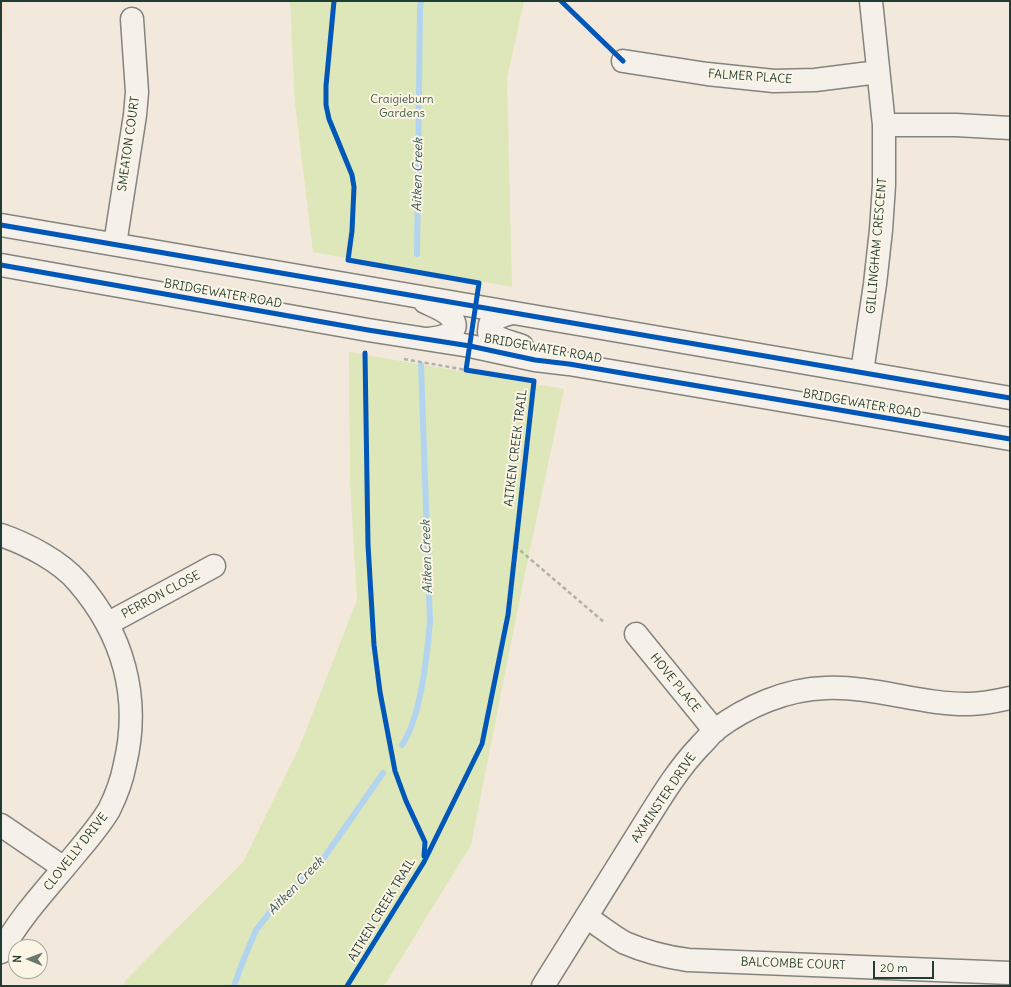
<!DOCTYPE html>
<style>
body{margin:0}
#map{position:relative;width:1011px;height:987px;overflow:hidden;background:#f2e8dc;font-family:Delius,sans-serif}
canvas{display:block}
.frame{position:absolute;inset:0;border:2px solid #1f3d34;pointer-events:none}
.north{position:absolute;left:8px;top:939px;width:40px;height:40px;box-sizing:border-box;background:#fcf5e5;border:1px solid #a4ab9e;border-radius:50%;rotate:271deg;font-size:11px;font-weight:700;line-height:16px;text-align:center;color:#1f3d34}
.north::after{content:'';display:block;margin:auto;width:14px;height:18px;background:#69796f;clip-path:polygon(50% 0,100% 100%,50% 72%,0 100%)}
.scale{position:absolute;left:873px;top:961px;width:61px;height:18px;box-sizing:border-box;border:2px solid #1f3d34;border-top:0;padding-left:5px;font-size:12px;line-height:14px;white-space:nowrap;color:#1f3d34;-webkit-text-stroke:3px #fcf5e5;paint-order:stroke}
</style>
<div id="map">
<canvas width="1011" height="987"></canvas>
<div class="frame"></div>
<div class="north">N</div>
<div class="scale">20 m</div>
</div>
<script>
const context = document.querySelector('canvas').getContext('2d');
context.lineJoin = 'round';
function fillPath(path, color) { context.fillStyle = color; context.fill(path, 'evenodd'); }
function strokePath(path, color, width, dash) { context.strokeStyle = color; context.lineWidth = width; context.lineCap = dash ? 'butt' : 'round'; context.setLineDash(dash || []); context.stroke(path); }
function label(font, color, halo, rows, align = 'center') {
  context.font = font + ' Delius,sans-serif'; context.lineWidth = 4; context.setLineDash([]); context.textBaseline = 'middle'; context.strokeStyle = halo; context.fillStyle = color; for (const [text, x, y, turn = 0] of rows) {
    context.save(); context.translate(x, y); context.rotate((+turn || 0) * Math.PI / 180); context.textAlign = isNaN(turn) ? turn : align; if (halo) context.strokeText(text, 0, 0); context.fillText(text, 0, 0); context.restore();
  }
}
const built = new Path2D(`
 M1,1H8L1,43Z`);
const green = new Path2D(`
 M290,1H524L507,78L512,287L313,252L295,103Z
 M349,352L564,389L524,578L471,845L384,986H124L125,981L243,862L299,748L357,600L350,483Z`);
const stream = new Path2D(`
 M417,254L420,8L421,1
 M402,745C421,717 427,656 430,622L421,365
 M234,986L243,961L256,930L275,906L321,862L383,773`);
const path = new Path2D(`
 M404,359L466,370
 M515,546L605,623`);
const minor = new Path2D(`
 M623,61L707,74L774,81L815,80L878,72
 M884,125H956L1010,128
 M115,244L135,115L137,92L132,19
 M862,372L875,284L881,230L884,185V125L871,1
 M1,535C27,544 60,561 78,582C123,634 141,697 125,764C122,780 116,796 109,810C100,825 89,838 78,851C53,882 20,916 1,952
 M107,624L214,566
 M636,634L715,731
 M1,825L64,868
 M586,917C599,925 612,936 625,943C646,952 666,957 688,960L1010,973
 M543,986C575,935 606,885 638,834C657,804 675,772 700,746C705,741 710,735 715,730C747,706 787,689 826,688C875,686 922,705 970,704C983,704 997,701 1010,698`);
const tertiary = new Path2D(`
 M1,225L1010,398
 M1,265L368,330L470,346L535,360L569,364L1010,439
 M425,302C433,306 445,310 451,317C464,334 439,338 428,339
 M512,313C503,315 496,317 490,324L489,332C498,340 511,342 522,346`);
const cycleway = new Path2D(`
 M334,1L326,86V105L329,119L352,175L354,187L352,231L348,260L479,283L466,370L534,381L508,615L482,744L424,862L347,986
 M561,1L623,61
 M1,225L1010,398
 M1,265L368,330L470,346L535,360L569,364L1010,439
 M365,353L368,545L374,645L380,692L395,771L406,801L425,842L424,856`);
const streetNames = [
 ["FALMER PLACE",750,77,4],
 ["SMEATON COURT",129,144,-82],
 ["GILLINGHAM CRESCENT",877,246,-85],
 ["BRIDGEWATER ROAD",223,294,10],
 ["BRIDGEWATER ROAD",543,349,10],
 ["BRIDGEWATER ROAD",862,404,10],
 ["AITKEN CREEK TRAIL",516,448,-83],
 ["PERRON CLOSE",161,595,-28],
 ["HOVE PLACE",675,683,51],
 ["AXMINSTER DRIVE",664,798,-56],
 ["CLOVELLY DRIVE",76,852,-52],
 ["AITKEN CREEK TRAIL",382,910,-59],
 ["BALCOMBE COURT",793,964,2]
];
const parkNames = [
 ["Craigieburn",402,100],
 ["Gardens",402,114]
];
const waterNames = [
 ["Aitken Creek",418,175,-89],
 ["Aitken Creek",427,557,-92],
 ["Aitken Creek",296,886,-46]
];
fillPath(built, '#f6e4d0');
fillPath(green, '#dee7b9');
strokePath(stream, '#b3d4ee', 6);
strokePath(minor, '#83847d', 25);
strokePath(tertiary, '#83847d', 25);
strokePath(path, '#b0b1ab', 2.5, [4, 3]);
strokePath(minor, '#f5f0ea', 22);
strokePath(tertiary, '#f5f0ea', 22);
strokePath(cycleway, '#0057b8', 5);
label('12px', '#1f3d34', '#fcf5e5', streetNames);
label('12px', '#425f49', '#fcf5e5', parkNames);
label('italic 13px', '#375a5b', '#fcf5e5', waterNames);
</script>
